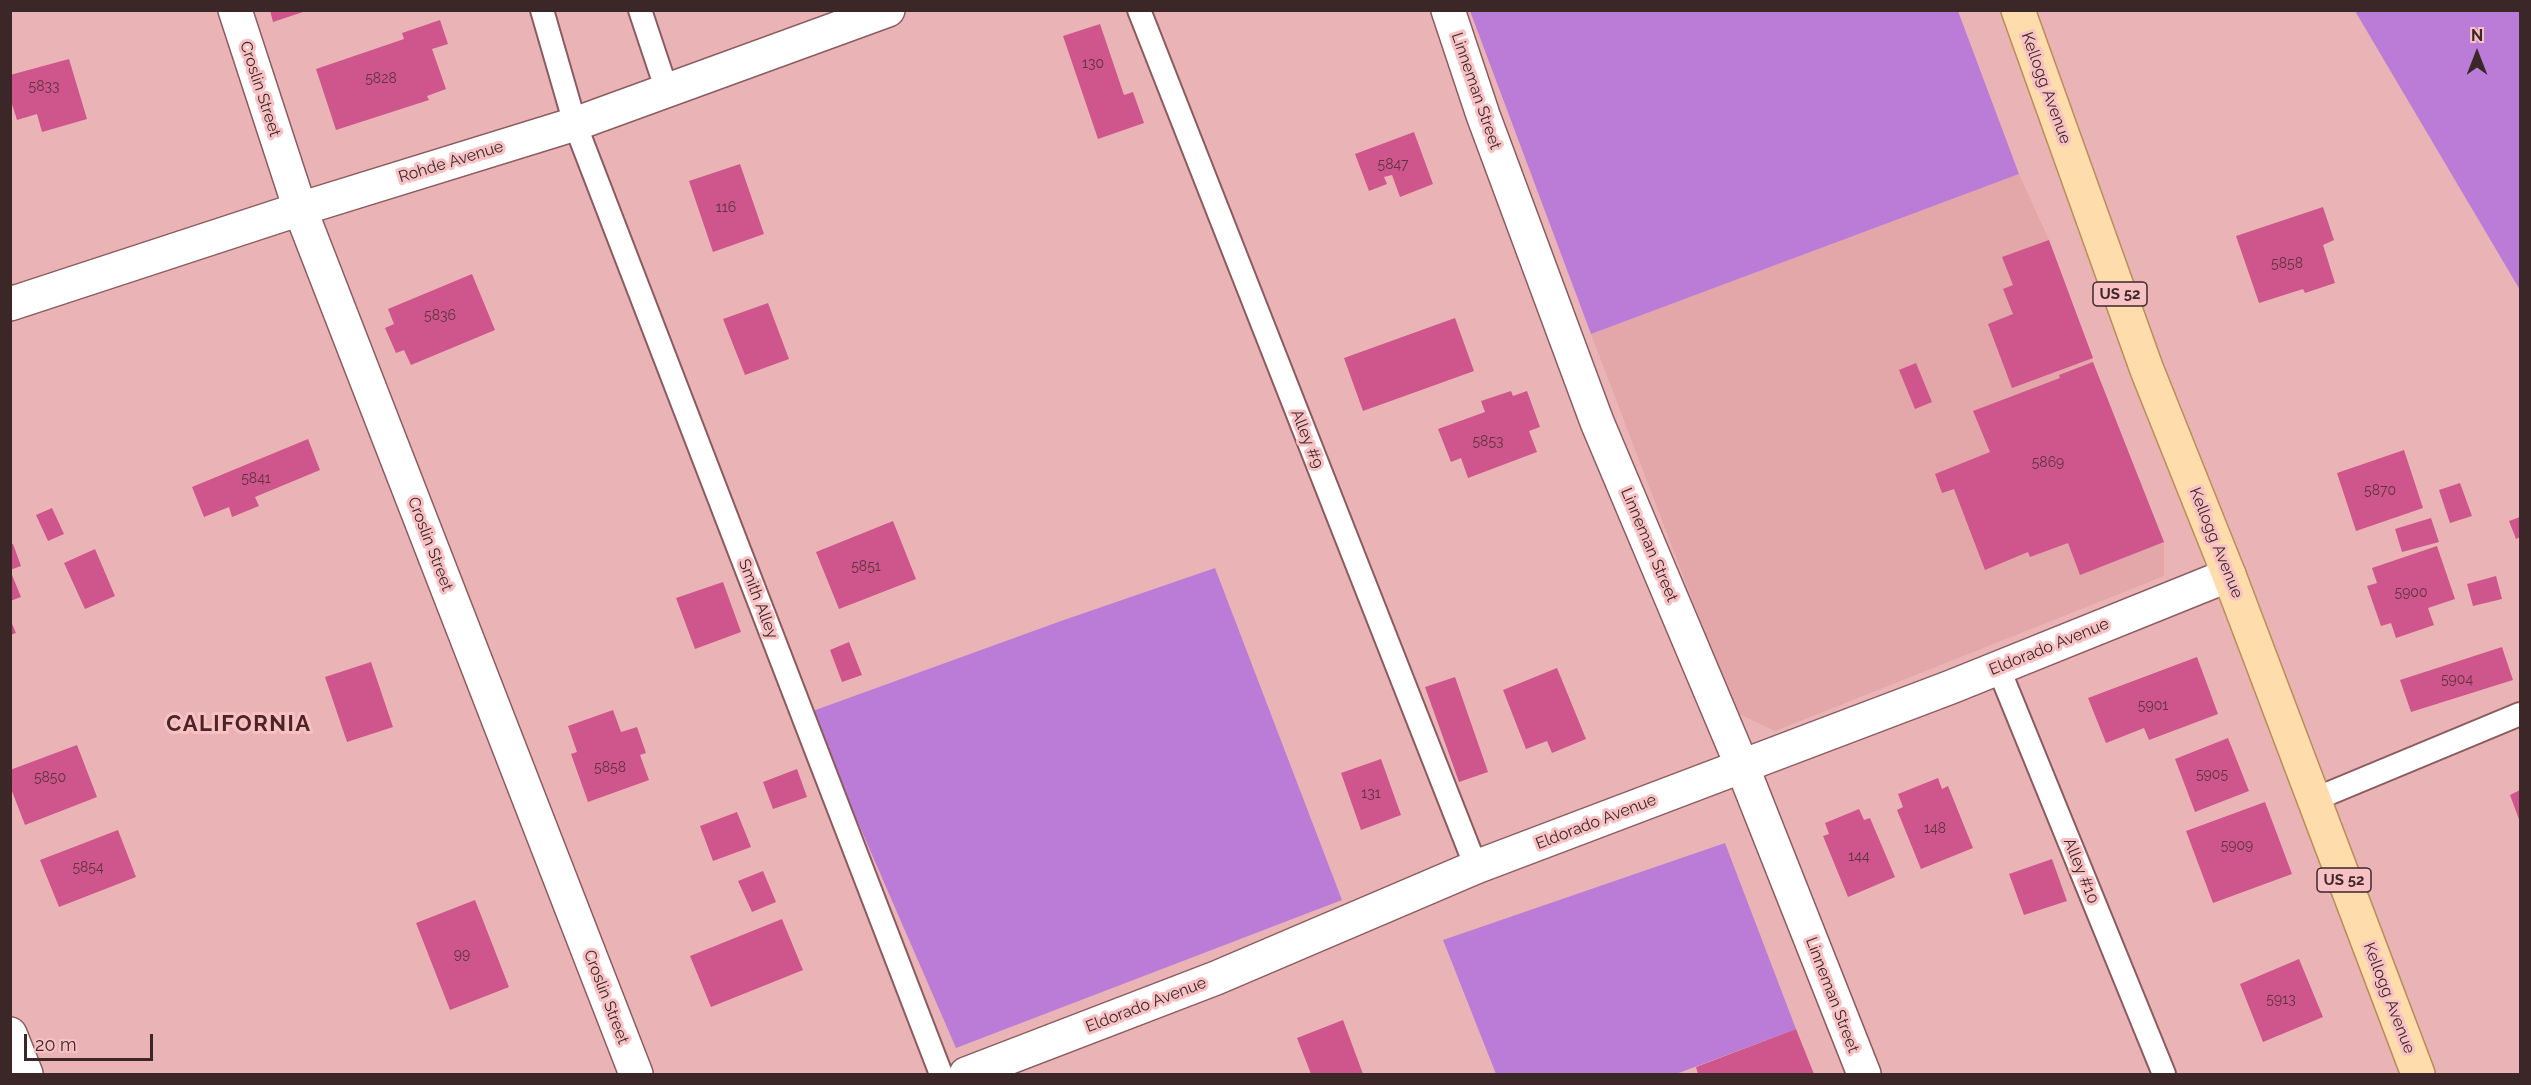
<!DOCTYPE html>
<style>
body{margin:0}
#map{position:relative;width:2531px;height:1085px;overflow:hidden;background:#eab4b7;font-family:Raleway,sans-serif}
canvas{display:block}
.frame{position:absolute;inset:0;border:12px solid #3c2728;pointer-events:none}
.north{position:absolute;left:2447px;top:24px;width:60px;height:60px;-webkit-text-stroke:4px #f8c1c4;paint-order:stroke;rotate:0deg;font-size:16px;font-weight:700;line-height:24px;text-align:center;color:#3c2728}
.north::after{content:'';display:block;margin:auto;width:21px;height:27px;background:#3c2728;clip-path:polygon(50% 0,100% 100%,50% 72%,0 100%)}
.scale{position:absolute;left:24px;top:1034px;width:129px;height:27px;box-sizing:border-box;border:3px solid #3c2728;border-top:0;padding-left:8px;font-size:18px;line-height:21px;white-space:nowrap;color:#3c2728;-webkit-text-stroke:4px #f8c1c4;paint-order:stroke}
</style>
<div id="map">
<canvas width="2531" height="1085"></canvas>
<div class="frame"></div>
<div class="north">N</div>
<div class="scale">20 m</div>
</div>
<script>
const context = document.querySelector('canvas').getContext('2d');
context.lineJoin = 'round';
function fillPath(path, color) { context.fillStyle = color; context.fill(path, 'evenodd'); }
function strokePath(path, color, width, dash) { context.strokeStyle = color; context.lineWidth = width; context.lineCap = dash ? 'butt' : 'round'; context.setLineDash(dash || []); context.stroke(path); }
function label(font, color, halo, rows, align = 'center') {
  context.font = font + ' Raleway,sans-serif'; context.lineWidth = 6; context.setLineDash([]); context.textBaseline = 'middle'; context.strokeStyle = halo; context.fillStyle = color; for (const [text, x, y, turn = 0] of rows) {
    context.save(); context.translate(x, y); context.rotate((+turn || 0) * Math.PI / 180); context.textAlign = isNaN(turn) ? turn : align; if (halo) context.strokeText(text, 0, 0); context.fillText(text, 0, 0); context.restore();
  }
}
const built = new Path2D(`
 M2019,174L2049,240L2093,362L2164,542V576L1775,731L1735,712L1591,334Z`);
const green = new Path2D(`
 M1470,11H1958L2019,174L1591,334Z
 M2355,11H2520V290Z
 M1215,568L1342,900L956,1048L810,712L1061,621Z
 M1725,843L1796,1029L1676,1074H1496L1443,940Z`);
const building = new Path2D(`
 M270,10H306V11L273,22Z
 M440,20L448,44L432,49L446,89L427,96L429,100L336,130L316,69L404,39L402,33Z
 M1100,24L1124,95L1133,92L1144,123L1098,139L1063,36Z
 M69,59L87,119L42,132L37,114L17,120L10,98V75Z
 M1414,132L1433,184L1400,197L1392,175L1384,177L1387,184L1369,191L1355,154Z
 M740,164L764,234L713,252L689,181Z
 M2323,207L2334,240L2323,245L2335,283L2305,293L2303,289L2259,303L2236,236Z
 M2049,240L2093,358L2012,388L1988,324L2013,314L2003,289L2013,285L2002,257Z
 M472,274L495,330L411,365L404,350L396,353L385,328L394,324L388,309Z
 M768,303L789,359L745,375L723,319Z
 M1455,318L1474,371L1363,411L1344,358Z
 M2093,362L2164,542L2080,575L2068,543L2030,557L2028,552L1985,570L1954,489L1942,493L1935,474L1990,452L1973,411L2060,378L2059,375Z
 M1916,363L1932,402L1915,409L1899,370Z
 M1511,391L1513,396L1527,391L1540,427L1529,431L1537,452L1468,478L1461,458L1451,462L1438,429L1485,412L1481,401Z
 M308,439L320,470L255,497L259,506L232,517L229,507L204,517L192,487Z
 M2404,450L2423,508L2356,531L2337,473Z
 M2460,483L2472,516L2450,523L2439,490Z
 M52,508L64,534L48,541L36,515Z
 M2520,517V537L2516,539L2509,521Z
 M2431,518L2439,542L2402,552L2395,529Z
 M893,521L916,579L839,609L816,552Z
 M13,544L21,566L10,570V545Z
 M2437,546L2455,599L2428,608L2434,625L2396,638L2391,623L2381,626L2367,586L2377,583L2372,568Z
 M95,549L115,596L85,609L64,563Z
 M10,570L21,597L10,601Z
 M2496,576L2502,599L2473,606L2467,584Z
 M723,582L741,632L695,649L676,598Z
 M10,619L16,633L10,635Z
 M849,642L862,675L842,682L830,650Z
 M2502,647L2513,680L2411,712L2400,680Z
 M2197,657L2218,714L2149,740L2144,728L2106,743L2088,698Z
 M371,662L393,727L347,742L325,677Z
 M1557,668L1586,739L1552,753L1547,741L1526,749L1503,690Z
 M1455,677L1488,772L1459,782L1425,687Z
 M613,710L621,732L637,727L646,753L640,755L649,780L588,802L571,754L577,752L568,726Z
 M2228,738L2249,791L2195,812L2175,759Z
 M77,745L97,797L25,825L10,786V770Z
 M1381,759L1401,815L1361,830L1341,773Z
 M797,769L807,797L773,809L763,782Z
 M1938,778L1942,789L1948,786L1973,848L1921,869L1897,810L1903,807L1898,794Z
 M2520,790V822L2510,795Z
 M2265,802L2292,874L2213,903L2186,831Z
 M1859,809L1864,820L1870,818L1895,877L1848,897L1823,836L1829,834L1825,823Z
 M737,812L751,847L713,861L700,826Z
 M118,830L136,877L59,907L40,860Z
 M2052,859L2067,901L2024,915L2009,874Z
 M763,871L776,902L752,912L738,881Z
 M475,900L509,987L450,1010L416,923Z
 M782,919L803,970L711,1007L690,956Z
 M2299,959L2323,1017L2263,1042L2240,984Z
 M1343,1020L1363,1074H1311L1297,1038Z
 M1796,1029L1814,1074H1698L1696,1067Z`);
const lane = new Path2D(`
 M542,10L575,124L941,1074
 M640,10L667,91
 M1139,10L1476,867
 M1998,667L2164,1074
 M2313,800L2520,714`);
const street = new Path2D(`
 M235,10L300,209L636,1074
 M1448,10L1483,115L1597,422L1742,766L1864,1074
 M10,304L300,209L575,124L888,10
 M10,1034L26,1074
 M966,1074L1216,978L1476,867L1951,687L2229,575`);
const primary = new Path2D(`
 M2018,10L2147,370L2229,575L2418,1074`);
const numberNames = [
 ["130",1093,64],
 ["5828",381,79],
 ["5833",44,87],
 ["5847",1393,165],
 ["116",726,208],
 ["5858",2287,264],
 ["5836",440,316],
 ["5853",1488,442],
 ["5869",2048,463],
 ["5841",256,479],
 ["5870",2380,491],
 ["5851",866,567],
 ["5900",2411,593],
 ["5904",2457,680],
 ["5901",2153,706],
 ["5858",610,768],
 ["5905",2212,775],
 ["5850",50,778],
 ["131",1371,794],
 ["148",1935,829],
 ["5909",2237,846],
 ["144",1859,857],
 ["5854",88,868],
 ["99",462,955],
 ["5913",2281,1000]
];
const shields = [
 [2120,294,54],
 [2344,880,54]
];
const shieldNames = [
 ["US 52",2120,294],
 ["US 52",2344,880]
];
const streetNames = [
 ["Kellogg Avenue",2046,88,70],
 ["Croslin Street",260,89,72],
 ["Linneman Street",1476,91,71],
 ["Rohde Avenue",451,162,-17],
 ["Alley #9",1307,439,68],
 ["Kellogg Avenue",2216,543,68],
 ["Croslin Street",430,544,69],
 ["Linneman Street",1649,545,67],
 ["Smith Alley",758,599,69],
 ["Eldorado Avenue",2049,647,-22],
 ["Eldorado Avenue",1596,822,-21],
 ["Alley #10",2081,871,68],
 ["Linneman Street",1832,995,69],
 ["Croslin Street",606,997,69],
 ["Kellogg Avenue",2389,998,69],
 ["Eldorado Avenue",1146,1005,-21]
];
const districtNames = [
 ["CALIFORNIA",239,724]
];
fillPath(built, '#e3a6a9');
fillPath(green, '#bb7cd7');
fillPath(building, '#ce568c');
strokePath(lane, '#8b5b5f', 26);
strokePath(street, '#8b5b5f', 36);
strokePath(primary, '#b98d59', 36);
strokePath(lane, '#fff', 22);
strokePath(street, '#fff', 33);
strokePath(primary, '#fedcab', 33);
label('14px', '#603341', null, numberNames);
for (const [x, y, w] of shields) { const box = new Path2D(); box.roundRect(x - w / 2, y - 12, w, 24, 4.5); context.fillStyle = '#f8c1c4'; context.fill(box); strokePath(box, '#3c2728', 1.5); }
label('bold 15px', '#3c2728', null, shieldNames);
label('16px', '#3c2728', '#f8c1c4', streetNames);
context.letterSpacing = '1.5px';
label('bold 22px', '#4c2327', '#f8c1c4', districtNames);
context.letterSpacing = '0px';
</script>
